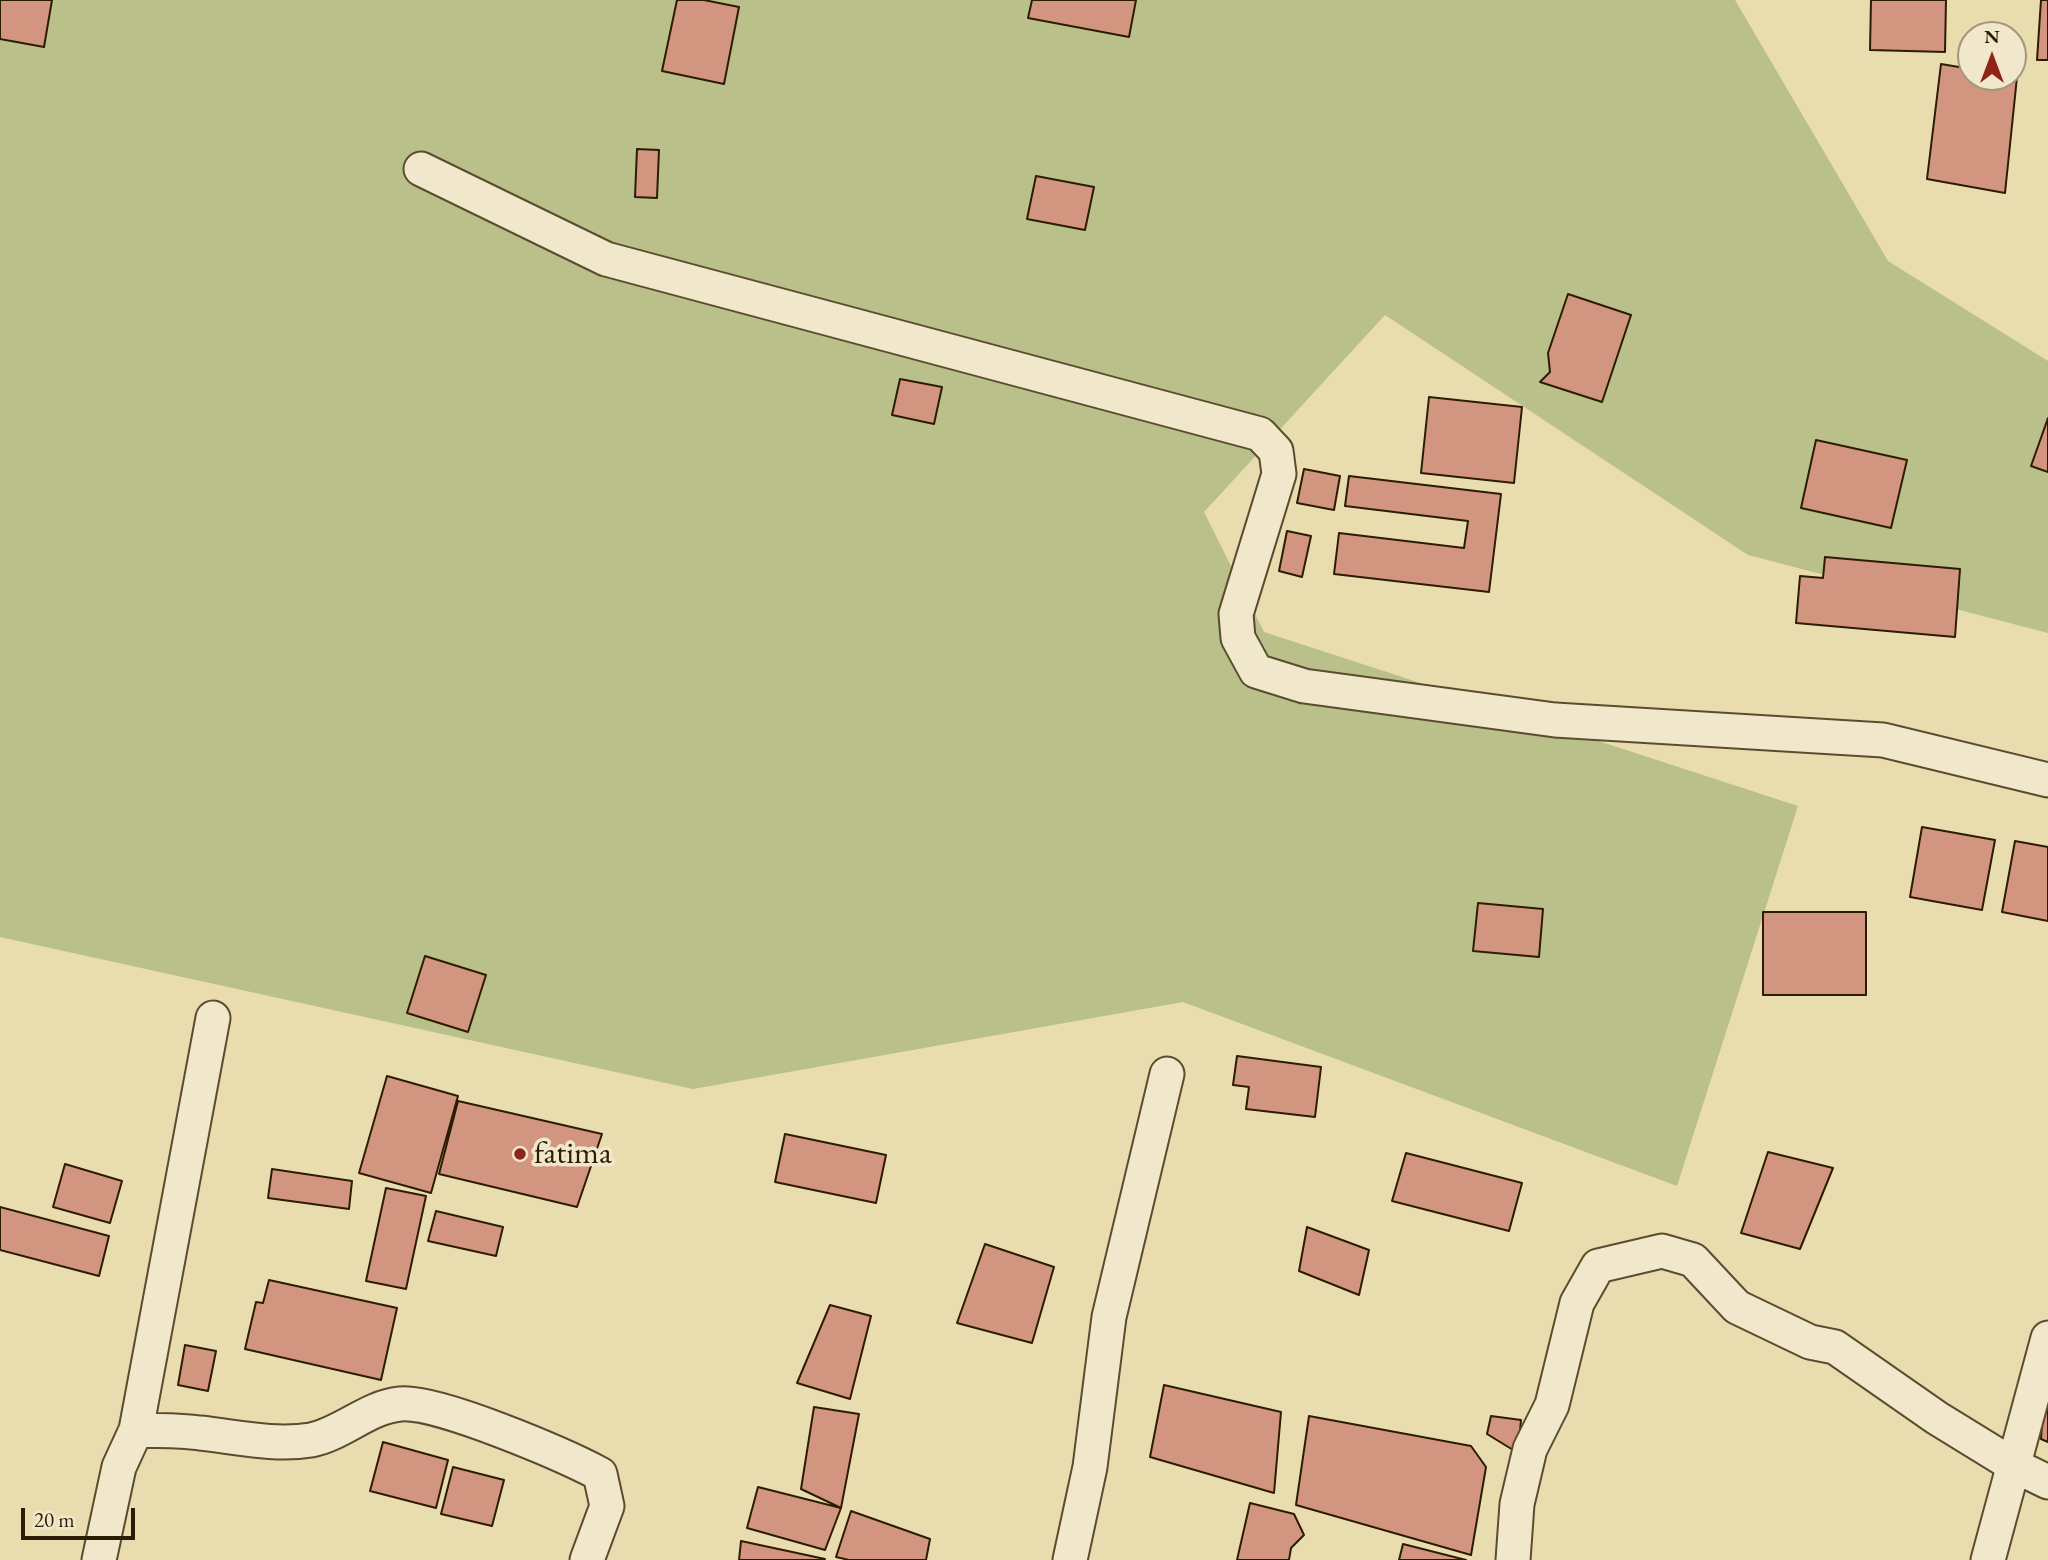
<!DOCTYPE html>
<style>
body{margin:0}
#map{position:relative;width:2048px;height:1560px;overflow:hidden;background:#e9dcaf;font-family:"EB Garamond",serif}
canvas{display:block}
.north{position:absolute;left:1957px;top:21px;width:70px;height:70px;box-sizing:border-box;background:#f1e8cb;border:2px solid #a3967b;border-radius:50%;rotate:0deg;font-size:19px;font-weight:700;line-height:28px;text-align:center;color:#2d1c04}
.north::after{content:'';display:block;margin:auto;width:24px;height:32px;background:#8f2418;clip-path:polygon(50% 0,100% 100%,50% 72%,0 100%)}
.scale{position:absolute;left:21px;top:1508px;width:114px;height:32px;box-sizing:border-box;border:4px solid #2d1c04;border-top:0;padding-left:9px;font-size:21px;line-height:24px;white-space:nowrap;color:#2d1c04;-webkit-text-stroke:5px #f1e8cb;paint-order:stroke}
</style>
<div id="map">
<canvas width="2048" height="1560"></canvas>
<div class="north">N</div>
<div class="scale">20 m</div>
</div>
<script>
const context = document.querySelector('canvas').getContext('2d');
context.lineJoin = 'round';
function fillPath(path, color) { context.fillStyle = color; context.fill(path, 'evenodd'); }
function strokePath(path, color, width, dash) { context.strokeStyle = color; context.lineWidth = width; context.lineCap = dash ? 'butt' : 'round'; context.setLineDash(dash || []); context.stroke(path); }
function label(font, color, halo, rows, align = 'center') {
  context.font = font + ' "EB Garamond",serif'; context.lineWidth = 7; context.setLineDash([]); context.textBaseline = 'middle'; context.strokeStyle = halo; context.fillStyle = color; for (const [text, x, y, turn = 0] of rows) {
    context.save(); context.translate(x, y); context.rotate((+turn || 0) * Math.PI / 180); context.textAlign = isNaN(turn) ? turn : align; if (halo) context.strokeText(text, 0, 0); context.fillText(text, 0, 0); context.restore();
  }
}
const green = new Path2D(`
 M0,0H1735L1888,261L2048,361V633L1748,555L1385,315L1204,512L1264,632L1798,806L1677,1186L1183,1002L693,1089L0,937Z`);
const building = new Path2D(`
 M0,0H52L44,47L0,39Z
 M677,0H704L739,7L724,84L662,71Z
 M1032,0H1136L1129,37L1028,18Z
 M1871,0H1946L1945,52L1870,50Z
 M2041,0H2048V60H2037Z
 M1941,64L1971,69V77H2017L2005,193L1927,179Z
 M637,149L659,150L657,198L635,197Z
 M1036,176L1094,187L1085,230L1027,219Z
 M1568,294L1631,315L1602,402L1540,382L1550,372L1548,353Z
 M900,379L942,387L934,424L892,415Z
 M1429,397L1522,407L1514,483L1421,473Z
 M2048,418V472L2031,466Z
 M1816,440L1907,460L1891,528L1801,508Z
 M1304,469L1340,476L1334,510L1297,503Z
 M1349,476L1501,494L1489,592L1334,574L1339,533L1464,548L1468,521L1345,506Z
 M1287,531L1311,536L1302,577L1279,571Z
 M1825,557L1960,569L1955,637L1796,623L1800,576L1823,578Z
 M1922,827L1995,840L1982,910L1910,897Z
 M2015,841L2048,847V921L2002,912Z
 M1478,903L1543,909L1539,957L1473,951Z
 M1763,912H1866V995H1763Z
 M425,956L486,975L468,1032L407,1013Z
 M1237,1056L1321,1067L1315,1117L1246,1109L1249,1087L1233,1085Z
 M387,1076L458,1096L431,1193L359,1173Z
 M458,1101L602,1134L577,1207L439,1174Z
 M785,1134L886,1155L876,1203L775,1182Z
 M1768,1152L1833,1168L1800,1249L1741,1233Z
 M1406,1153L1522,1183L1509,1231L1392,1201Z
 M65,1164L122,1181L110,1223L53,1207Z
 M272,1169L352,1181L349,1209L268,1198Z
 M386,1188L426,1196L406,1289L366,1281Z
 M0,1207L109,1236L99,1276L0,1250Z
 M436,1211L503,1227L496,1256L428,1241Z
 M1307,1227L1369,1250L1359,1295L1299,1271Z
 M985,1244L1054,1267L1032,1343L957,1323Z
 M269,1280L397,1308L381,1380L245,1349L256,1302L263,1303Z
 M830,1305L871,1316L850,1399L797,1383Z
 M185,1345L216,1351L208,1391L178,1385Z
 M1164,1385L1281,1412L1274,1493L1150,1457Z
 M2044,1392L2048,1393V1442L2041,1439Z
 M814,1407L859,1414L841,1508L801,1489Z
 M1309,1416L1471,1446L1486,1467L1471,1555L1296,1505Z
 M1491,1416L1521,1420L1518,1453L1487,1434Z
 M383,1442L448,1460L436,1508L370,1491Z
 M453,1467L504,1480L492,1526L441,1514Z
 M758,1487L841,1508L825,1550L747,1528Z
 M1250,1503L1294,1514L1304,1535L1291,1548L1289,1560H1237Z
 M851,1511L930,1539L926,1560H849L836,1557Z
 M741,1541L825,1559L824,1560H739Z
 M1403,1544L1466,1560H1399Z`);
const minor = new Path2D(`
 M421,169L606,259L1260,434L1276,451L1279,474L1236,614L1238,638L1256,671L1304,686L1555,720L1883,740L2048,780
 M136,1430C157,1431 179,1430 200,1433C237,1437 274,1446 311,1440C342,1434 368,1407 400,1404C437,1400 564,1455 600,1474L607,1506L587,1560
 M99,1560L119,1467L136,1430L213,1018
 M1070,1560L1090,1467L1109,1317L1167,1074
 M1513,1560L1517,1504L1530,1449L1552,1405L1577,1303L1598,1266L1662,1251L1693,1260L1737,1307L1810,1342L1835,1347L1937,1418L2015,1466L2048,1482
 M1988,1560L2048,1338`);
const markers = [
 [520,1154,7,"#8f2418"]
];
const poiNames = [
 ["fatima",534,1154]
];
fillPath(green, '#b9c089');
fillPath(building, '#d2957f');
strokePath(building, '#2d1c04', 2);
strokePath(minor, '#5c4c2f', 37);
strokePath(minor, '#f1e8cb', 33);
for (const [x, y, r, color] of markers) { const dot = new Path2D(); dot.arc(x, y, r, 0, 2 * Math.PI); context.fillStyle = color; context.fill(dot); strokePath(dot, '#f1e8cb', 2.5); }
label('32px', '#2d1c04', '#f1e8cb', poiNames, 'left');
</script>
